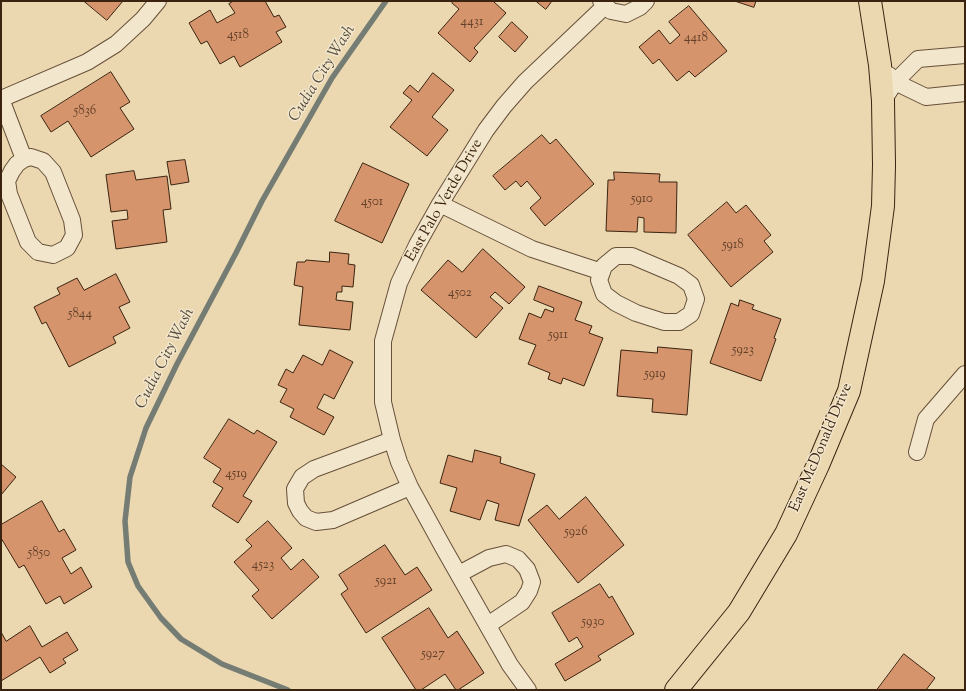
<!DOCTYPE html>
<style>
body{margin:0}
#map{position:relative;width:966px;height:691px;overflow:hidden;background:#ebd8b0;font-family:"Sorts Mill Goudy",serif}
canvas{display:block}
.frame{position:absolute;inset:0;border:2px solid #3a2311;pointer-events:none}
</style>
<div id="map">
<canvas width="966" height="691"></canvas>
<div class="frame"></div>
</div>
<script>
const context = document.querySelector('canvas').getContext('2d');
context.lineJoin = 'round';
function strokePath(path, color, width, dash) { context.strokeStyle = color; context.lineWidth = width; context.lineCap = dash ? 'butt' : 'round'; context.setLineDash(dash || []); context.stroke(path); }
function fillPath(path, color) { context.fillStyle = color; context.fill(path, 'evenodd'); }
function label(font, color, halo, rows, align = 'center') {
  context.font = font + ' "Sorts Mill Goudy",serif'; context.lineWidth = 3; context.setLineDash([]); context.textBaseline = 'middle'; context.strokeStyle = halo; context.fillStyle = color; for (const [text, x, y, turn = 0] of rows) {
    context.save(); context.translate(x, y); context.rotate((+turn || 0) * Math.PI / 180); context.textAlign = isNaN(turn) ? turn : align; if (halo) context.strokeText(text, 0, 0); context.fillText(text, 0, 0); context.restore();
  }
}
const stream = new Path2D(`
 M288,690L222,664L181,639L161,618L138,586L128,562L125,521L130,477L146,428L177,364L236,253L262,201L332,78L386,1`);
const building = new Path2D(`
 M84,1H123L107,20Z
 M234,1H265L274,17L279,15L286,27L276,32L282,42L240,67L234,56L220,64L207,41L201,44L189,23L210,10L217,23L235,13L229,4Z
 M454,1H493L506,13L474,48L478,52L470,62L438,33L459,9L452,3Z
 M536,1H552L546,9Z
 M735,1H756L754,7Z
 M689,6L727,51L695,77L689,71L677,81L659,59L653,64L639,47L659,30L670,44L680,35L669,22Z
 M512,22L528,37L515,52L499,37Z
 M111,72L130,102L120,108L134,129L91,157L68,121L51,132L41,116Z
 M433,73L454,90L432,117L448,130L427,156L390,127L412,100L403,93L410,85L418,92Z
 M542,135L550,144L556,139L594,184L545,226L530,208L541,198L527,181L521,187L516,181L505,190L493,176Z
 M185,160L189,182L171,185L167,162Z
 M363,163L409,184L382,243L335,221Z
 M134,171L136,180L167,176L171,209L163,210L167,242L116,249L112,221L128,219L127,210L111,212L106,175Z
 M614,172L660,174L659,182H677L676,233L644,232V218L638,217L637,232L606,231L608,180H614Z
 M727,202L736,213L746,205L771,235L764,241L773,252L731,287L688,235Z
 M483,249L525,287L509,304L495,292L490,297L503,308L476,338L421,290L448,260L462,272Z
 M330,252L349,254L348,264L355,265L353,287L342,286V292H337L336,300L353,302L350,330L299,325L303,287L294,285L297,262H305L306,260L329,262Z
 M116,274L130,302L119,307L130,328L113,337L116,343L69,367L46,322L42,324L34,307L60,294L57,288L77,278L84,290Z
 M539,286L582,302L575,320L592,326L589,333L603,338L584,386L563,378L561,384L548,379L550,373L528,364L536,345L519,339L529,313L541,318L545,309L553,312L554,308L534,300Z
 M740,300L754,305L752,309L781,319L774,338L776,339L761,381L710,363L731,303L738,306Z
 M658,347L692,350L687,415L652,412L653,399L617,396L621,350L657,353Z
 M330,350L353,362L334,399L324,394L317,408L334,417L324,435L290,417L294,409L280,402L287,389L278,385L286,369L293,373L303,355L322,365Z
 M229,419L254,434L257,430L277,442L243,496L252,501L238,523L212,506L223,488L213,482L221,469L204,458Z
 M475,450L501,457L500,463L535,474L519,526L495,520L499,504L487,500L480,520L450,511L457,488L440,483L448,455L472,462Z
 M1,464L16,477L1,495Z
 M586,497L624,545L578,583L528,520L547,505L559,519Z
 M42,501L59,532L64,529L76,550L62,558L71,574L81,567L92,587L64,604L60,596L46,604L24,565L19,568L1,538V525Z
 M268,521L292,548L281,558L291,570L303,559L319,577L272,619L252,596L259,590L234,562L252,546L246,540Z
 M385,545L405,575L417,567L432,590L366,633L341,594L348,589L339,575Z
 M600,584L609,598L612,596L634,634L598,656L601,660L565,681L555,664L583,647L577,637L569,642L552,613Z
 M429,608L448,638L457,631L484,673L458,690H456L445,674L421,690H416L382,638Z
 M30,626L42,647L67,632L78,650L63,659L66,663L50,673L40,657L1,681V632L6,641Z
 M904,654L935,678L926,690H877Z`);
const street = new Path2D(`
 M601,1L611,11L626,14L640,7L646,1
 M889,75L895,82L926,97L965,93
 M883,101L895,82L918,59L965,55
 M31,157L43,161L53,172L72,220L74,235L67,248L53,255L38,252L28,242L9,194L7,181L12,171L17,164L24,159Z
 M24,159L1,99L87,62L116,44L143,19L158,1
 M440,204L532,249L602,272
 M616,256H632L679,276L691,285L696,299L691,314L679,322H664L636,313L616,303L604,294L599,280L602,272L604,266Z
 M392,440L314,469L302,477L295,489L296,503L300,511L306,518L316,522L333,520L410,487
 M917,452L926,419L965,374
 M459,574L489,558L506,554L518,559L527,569L532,582L529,591L522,602L488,625
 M528,690L510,665L443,547L410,487L399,462L392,440L383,402V341L399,283L417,245L440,204L486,130L504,106L525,82L605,6`);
const primary = new Path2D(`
 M676,690L739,612L786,534L818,465L849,391L873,281L883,206L884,165L883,101L880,65L870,1`);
const numberNames = [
 ["4431",472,23],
 ["4518",238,36],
 ["4418",696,39],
 ["5836",85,112],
 ["5910",642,200],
 ["4501",372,203],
 ["5918",733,246],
 ["4502",460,294],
 ["5844",80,315],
 ["5911",558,336],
 ["5923",743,351],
 ["5919",655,375],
 ["4519",236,475],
 ["5926",576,533],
 ["5850",39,554],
 ["4523",263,566],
 ["5921",386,582],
 ["5930",593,623],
 ["5927",433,655]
];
const streetNames = [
 ["East Palo Verde Drive",445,201,-60],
 ["East McDonald Drive",822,448,-67]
];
const waterNames = [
 ["Cudia City Wash",323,74,-58],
 ["Cudia City Wash",166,359,-63]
];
strokePath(stream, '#747c73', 5.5);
fillPath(building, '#d5946b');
strokePath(building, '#3a2311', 1);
strokePath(street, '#665039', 18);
strokePath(primary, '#3a2311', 24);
strokePath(street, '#f2e6cc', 16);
strokePath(primary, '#ebd8b0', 22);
label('13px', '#613f28', null, numberNames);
label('15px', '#3a2311', '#f2e6cc', streetNames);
label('italic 16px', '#52483a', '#f2e6cc', waterNames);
</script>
